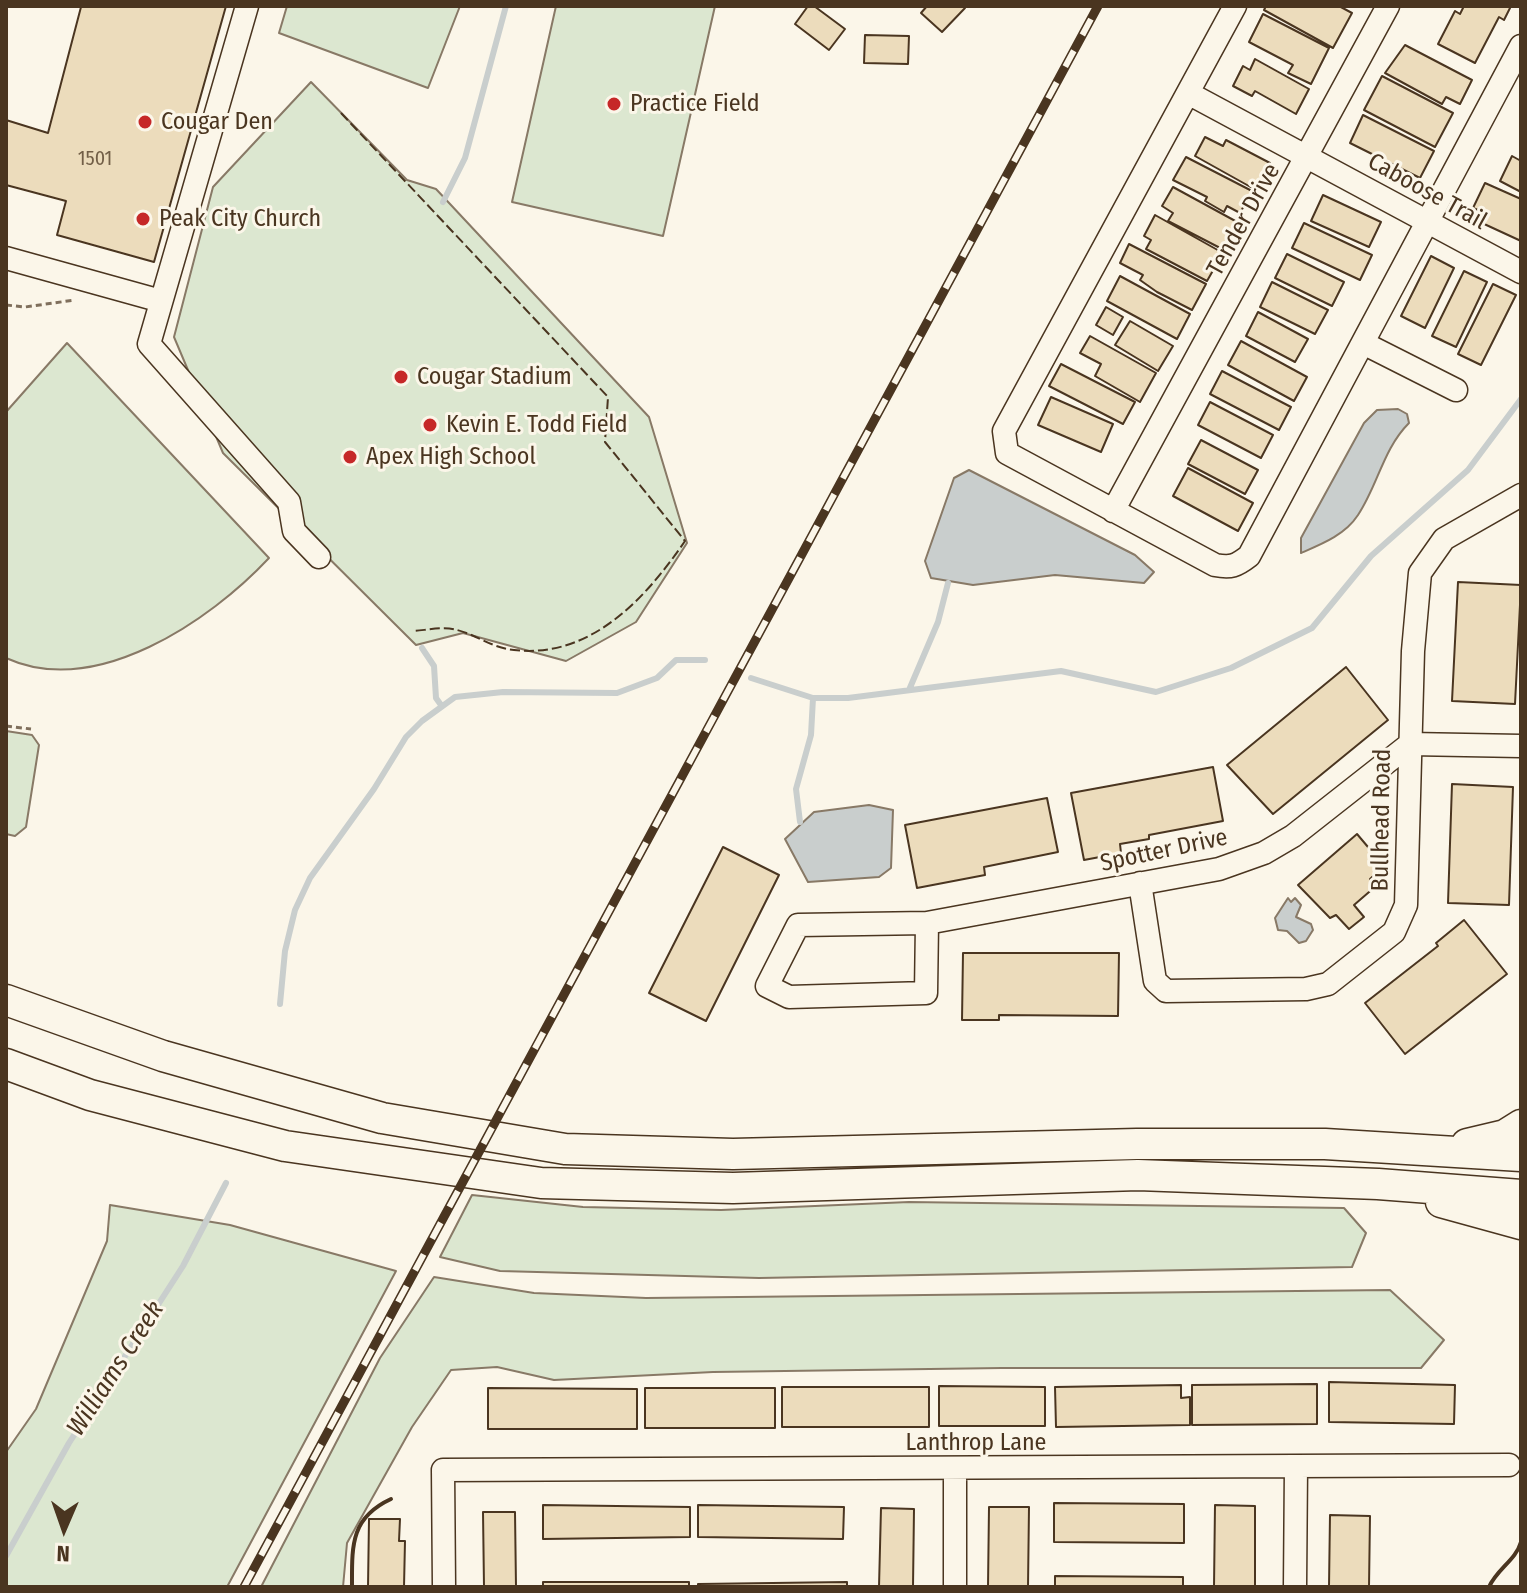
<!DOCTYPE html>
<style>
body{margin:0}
#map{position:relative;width:1527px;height:1593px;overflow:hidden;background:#fbf6e9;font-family:"Fira Sans Condensed",sans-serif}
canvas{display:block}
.frame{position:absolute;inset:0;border:8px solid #4a3520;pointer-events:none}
.north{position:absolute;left:24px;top:1489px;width:80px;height:80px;-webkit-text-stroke:6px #fbf6e9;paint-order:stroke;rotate:182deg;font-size:22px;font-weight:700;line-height:32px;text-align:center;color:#4a3520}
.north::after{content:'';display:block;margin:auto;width:28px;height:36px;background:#4a3520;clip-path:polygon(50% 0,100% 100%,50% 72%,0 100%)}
</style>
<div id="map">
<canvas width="1527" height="1593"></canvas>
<div class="frame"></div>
<div class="north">N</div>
</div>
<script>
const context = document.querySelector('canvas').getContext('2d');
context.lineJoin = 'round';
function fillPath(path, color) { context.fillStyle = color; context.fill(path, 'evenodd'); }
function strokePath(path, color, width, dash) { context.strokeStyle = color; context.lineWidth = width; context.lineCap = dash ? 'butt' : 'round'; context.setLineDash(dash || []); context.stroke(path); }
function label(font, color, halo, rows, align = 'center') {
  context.font = font + ' "Fira Sans Condensed",sans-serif'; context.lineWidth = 6; context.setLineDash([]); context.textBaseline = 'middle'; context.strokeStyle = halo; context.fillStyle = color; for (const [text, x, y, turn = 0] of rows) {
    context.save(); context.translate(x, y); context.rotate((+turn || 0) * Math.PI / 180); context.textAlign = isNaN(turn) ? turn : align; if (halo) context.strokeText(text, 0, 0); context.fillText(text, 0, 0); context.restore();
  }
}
const green = new Path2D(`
 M287,6H460L428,88L279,33Z
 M556,6H715L663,236L512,202Z
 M311,82L407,180L436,189L649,417L687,543L636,622L566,661L463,633L416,645L223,453L174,337L213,187Z
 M67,343L269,558C210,621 96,699 6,658V412Z
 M6,731L32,735L39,745L26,827L15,836L6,834Z
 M472,1195L583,1207L721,1210L909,1202L1344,1208L1366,1233L1352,1267L759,1278L500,1271L440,1257Z
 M110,1205L230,1225L396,1271L227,1587H6V1452L36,1409L107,1241Z
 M434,1277L534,1293L646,1298L1390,1290L1444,1340L1421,1368H1002L713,1372L554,1380L497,1367L451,1370L412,1427L347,1543L343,1587H261L380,1358Z`);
const water = new Path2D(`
 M1398,409L1407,414L1409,423C1383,449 1378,485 1358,515C1345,535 1322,544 1301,553V538L1364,423L1377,410Z
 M969,470L1135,555L1154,572L1144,583L1055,575L973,585L931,578L925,561L954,478Z
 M869,805L893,810L891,868L879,877L808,882L785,839L814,812Z
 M1288,898L1291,902L1295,898L1301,905L1296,917L1311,924L1313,930L1306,941L1299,943L1287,931L1278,930L1275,918Z`);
const stream = new Path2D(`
 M443,202L465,158L506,6
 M422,648L434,666L436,698L441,705
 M751,678L813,698H848L1061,671L1156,692L1231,668L1312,628L1371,556L1468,470L1521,399
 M909,690L938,622L948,583
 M800,822L796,789L811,735L813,698
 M280,1004L285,951L295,910L310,878L374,789L406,737L422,721L455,697L503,692L617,693L657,678L676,660H705
 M6,1556L69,1443L183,1266L226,1183`);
const building = new Path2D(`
 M73,6H226L154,262L57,235L66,201L6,185V120L48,133L81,7Z
 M808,6H814L845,29L829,50L795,24Z
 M927,6H962L965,8L942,32L921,13Z
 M1266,6H1339L1352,13L1333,48L1264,10Z
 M1464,6H1511L1504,20L1499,17L1475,63L1438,44L1455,11L1460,14Z
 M1263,14L1329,48L1311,84L1288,73L1293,65L1249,42Z
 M865,35L909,36L908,64L864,63Z
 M1405,45L1472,80L1460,104L1446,97L1442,104L1385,73Z
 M1255,59L1309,89L1296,114L1255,91L1252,96L1233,86L1243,66L1250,70Z
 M1382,76L1453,113L1435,147L1364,110Z
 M1363,115L1434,151L1420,178L1350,143Z
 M1205,137L1223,146L1226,140L1270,163L1256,190L1195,156Z
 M1512,156L1521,161V192L1500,181Z
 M1186,157L1252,191L1240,213L1227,206L1224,212L1205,201L1207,197L1173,180Z
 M1485,183L1521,199V241L1482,223L1486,213L1473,208Z
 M1173,187L1239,223L1224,250L1168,221L1173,213L1162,206Z
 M1323,195L1381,222L1369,247L1311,221Z
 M1155,215L1223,253L1207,281L1146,249L1151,240L1144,236Z
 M1304,223L1372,255L1360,280L1292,248Z
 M1129,244L1206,284L1192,310L1157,292L1140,280L1143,275L1120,263Z
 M1287,254L1344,282L1332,306L1275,278Z
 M1431,256L1454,268L1425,328L1401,316Z
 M1464,271L1487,282L1456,347L1432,336Z
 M1120,276L1190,314L1177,339L1107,301Z
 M1272,282L1328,310L1315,334L1260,307Z
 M1493,284L1516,295L1481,365L1458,354Z
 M1106,307L1123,317L1113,335L1096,325Z
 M1258,312L1308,339L1295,362L1246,336Z
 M1130,321L1173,346L1158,371L1115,345Z
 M1090,336L1156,373L1140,402L1095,376L1101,364L1080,353Z
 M1241,341L1307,377L1294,401L1228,365Z
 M1061,364L1135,402L1123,424L1049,386Z
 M1222,371L1291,407L1279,430L1210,394Z
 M1051,397L1113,424L1101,452L1038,425Z
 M1210,402L1273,435L1261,458L1198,425Z
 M1201,440L1258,470L1245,494L1188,464Z
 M1188,468L1253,503L1238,531L1173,496Z
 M1458,582L1521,585L1515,704L1452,701Z
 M1346,667L1388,720L1273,814L1227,765Z
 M1213,767L1223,821L1149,835V839L1120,844L1121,853L1084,860L1071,793Z
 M1452,784L1513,787L1509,905L1448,903Z
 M1047,798L1058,852L984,867L985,875L917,888L905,825Z
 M1357,834L1384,866L1370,879L1376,886L1354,905L1364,917L1349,929L1336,915L1330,918L1298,885Z
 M723,847L779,875L706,1021L649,993Z
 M1464,920L1507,974L1405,1054L1365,1003L1438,946L1436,943Z
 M963,953H1119L1118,1016L999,1015V1020H962Z
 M1329,1382L1455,1385L1454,1424L1329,1422Z
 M1317,1384V1424L1192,1425V1385Z
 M1181,1385V1398L1190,1397V1425L1056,1427L1055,1387Z
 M939,1386L1045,1387V1426H939Z
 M782,1387H929V1427H782Z
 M488,1388L637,1389V1429H488Z
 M645,1388H775V1428H645Z
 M1054,1503L1184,1504V1543L1054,1542Z
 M543,1505L690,1507V1537L543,1539Z
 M698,1505L844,1507L843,1539L698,1537Z
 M1215,1505L1255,1506V1587H1214Z
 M989,1507H1029L1028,1587H988Z
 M881,1508L914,1509L913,1587H879Z
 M483,1512H515L516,1587H484Z
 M1330,1515L1370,1516L1369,1587H1329Z
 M369,1519H400L399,1541H405L404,1587H368Z
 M1055,1576L1183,1577V1587H1055Z
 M543,1582H689V1587H543Z
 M847,1582V1587H698V1584Z`);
const path = new Path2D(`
 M6,305L25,307L75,300
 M6,726L31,729`);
const minor = new Path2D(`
 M247,6L149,344L289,502L294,531L319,557
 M1235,6L1004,431L1007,453L1215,565C1231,568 1236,566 1249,556L1521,46
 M1188,93L1521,272
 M6,258L161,301
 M1363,343L1456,390
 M1113,511L1388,6
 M1140,883L1155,981L1166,991L1306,989L1328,984L1394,932L1406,905L1413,651L1420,573L1444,539L1521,495
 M927,923L926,993L789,997L767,986L798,925L927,923L1219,869L1264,853L1293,836L1410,744L1521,746
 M955,1470V1587
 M444,1587L443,1470L1509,1465
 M1295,1587L1296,1466`);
const highway = new Path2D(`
 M6,1000L163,1056L382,1118L565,1149L733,1154L1137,1144H1325L1521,1156
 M6,1064L90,1095L285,1146L541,1183L733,1188L1138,1175L1378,1184L1521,1195
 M1467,1144L1505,1135L1521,1125
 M1441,1202L1521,1224`);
const rail = new Path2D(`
 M244,1587L1098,6`);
const fence = new Path2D(`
 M341,113L608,397L605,442L685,541C646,598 591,659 514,650C492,648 477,635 457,630C445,626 427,630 414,631`);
const wall = new Path2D(`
 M352,1587C352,1546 350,1518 391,1499
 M1489,1587C1497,1569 1516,1560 1521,1542`);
const markers = [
 [614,104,8,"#c62828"],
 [145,122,8,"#c62828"],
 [143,219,8,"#c62828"],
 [401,377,8,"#c62828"],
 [430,425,8,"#c62828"],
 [350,457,8,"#c62828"]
];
const numberNames = [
 ["1501",95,159]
];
const poiNames = [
 ["Practice Field",630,104],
 ["Cougar Den",161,122],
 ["Peak City Church",159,219],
 ["Cougar Stadium",417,377],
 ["Kevin E. Todd Field",446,425],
 ["Apex High School",366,457]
];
const streetNames = [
 ["Caboose Trail",1427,192,29],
 ["Tender Drive",1244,220,-61],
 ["Bullhead Road",1382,820,-89],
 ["Spotter Drive",1164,851,-12],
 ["Lanthrop Lane",976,1443]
];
const waterNames = [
 ["Williams Creek",116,1369,-57]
];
fillPath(green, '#dce7d0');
strokePath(green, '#887966', 2);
fillPath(water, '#c9cecd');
strokePath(water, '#887966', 2);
strokePath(stream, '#c9cecd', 6);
fillPath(building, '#ecdcbc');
strokePath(building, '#4a3520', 2);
strokePath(minor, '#4a3520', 25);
strokePath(highway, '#4a3520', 33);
strokePath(path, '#7f6f5c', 3, [6, 4]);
strokePath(minor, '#fbf6e9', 22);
strokePath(highway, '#fbf6e9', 30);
strokePath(rail, '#4a3520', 9);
strokePath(rail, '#fbf6e9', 6, [18]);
strokePath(fence, '#4a3520', 2, [10, 4]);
strokePath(wall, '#4a3520', 4);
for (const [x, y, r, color] of markers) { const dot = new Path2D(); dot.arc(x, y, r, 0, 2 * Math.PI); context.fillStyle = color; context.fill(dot); strokePath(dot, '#fbf6e9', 3); }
label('20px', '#725f47', null, numberNames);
label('24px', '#4a3520', '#fbf6e9', poiNames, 'left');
label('24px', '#4a3520', '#fbf6e9', streetNames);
label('italic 26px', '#4a3520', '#fbf6e9', waterNames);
</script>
